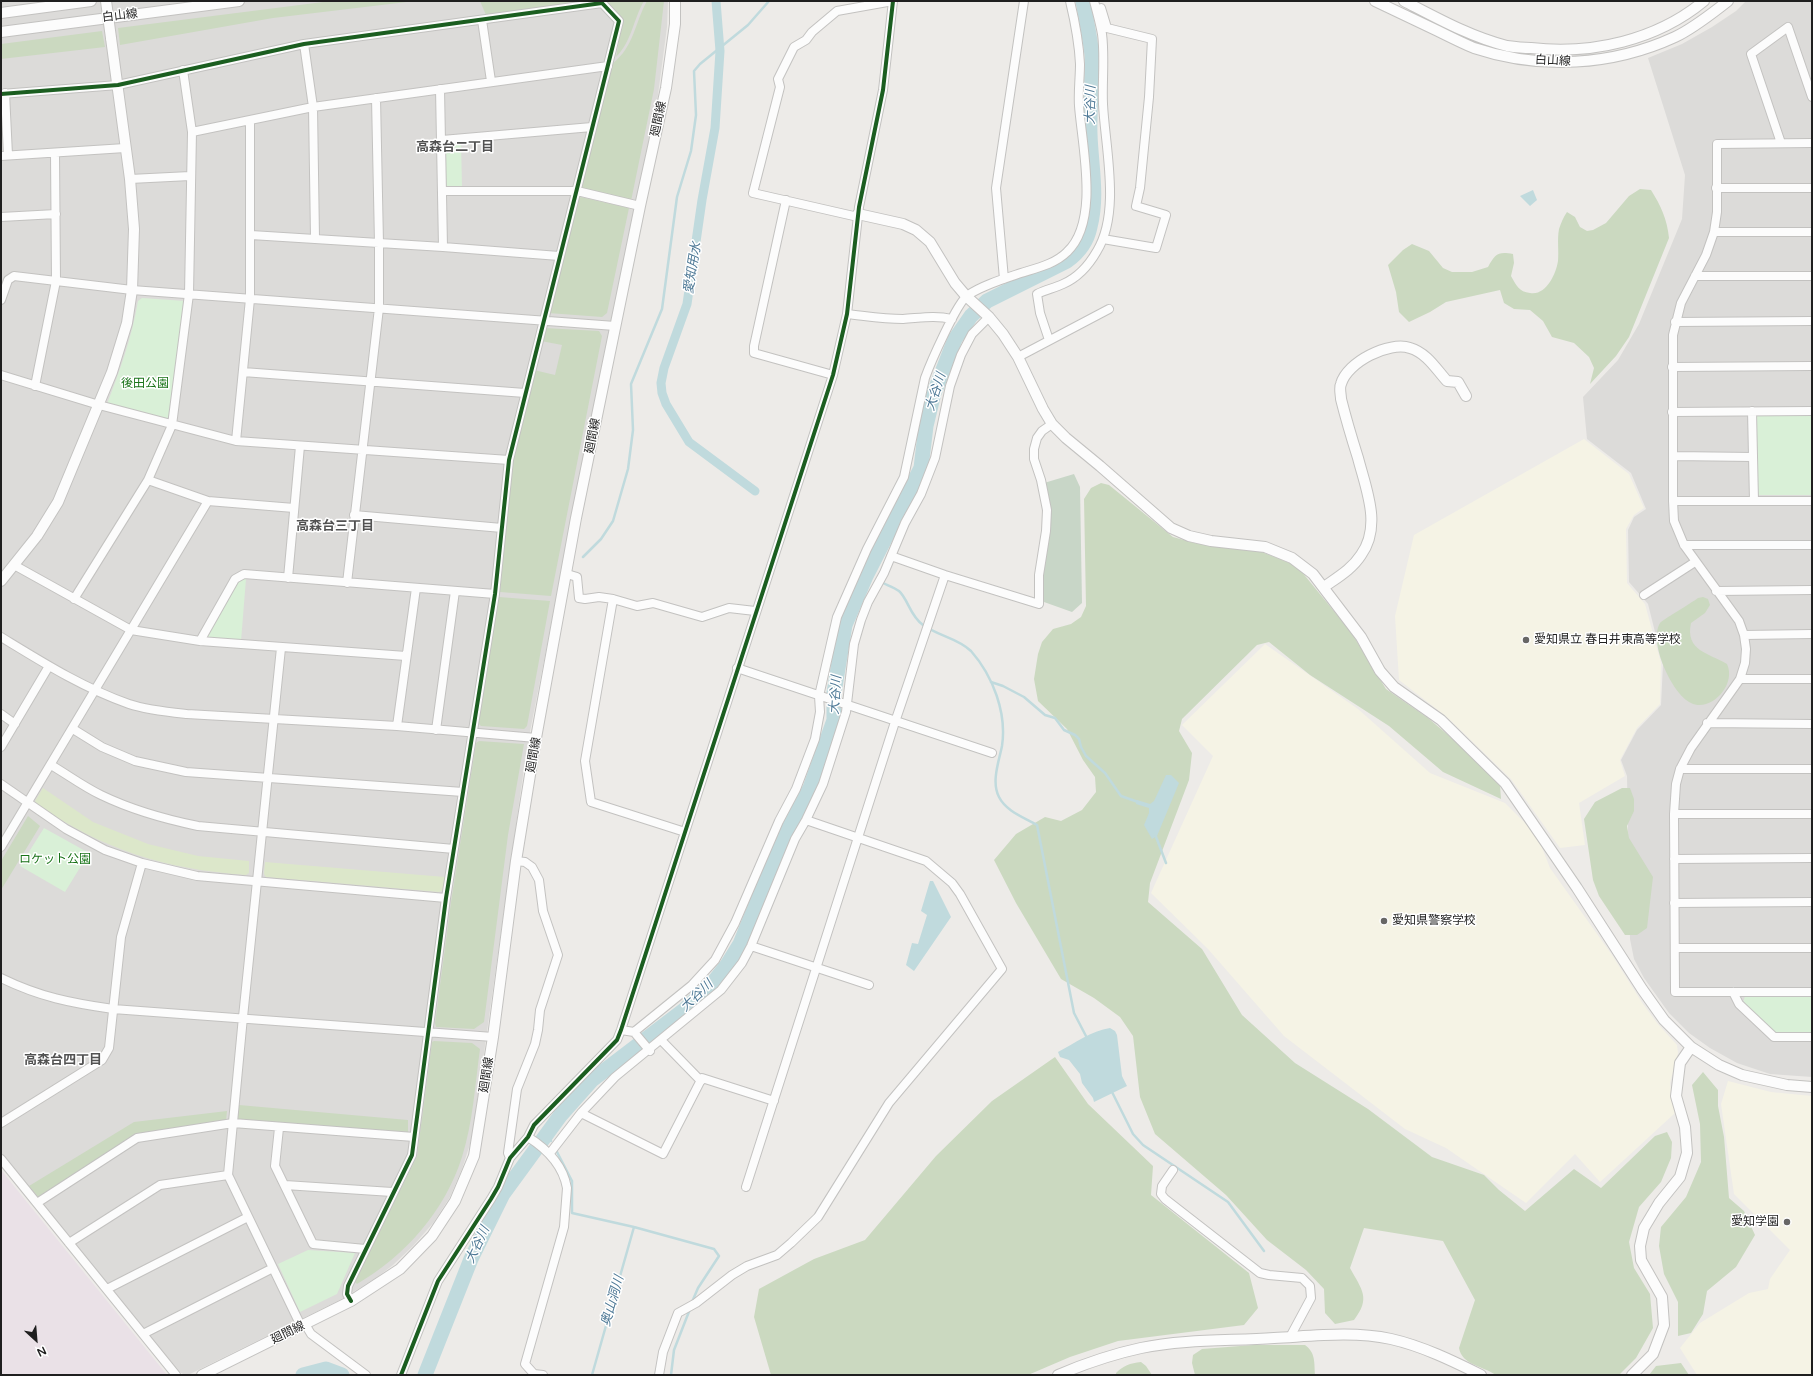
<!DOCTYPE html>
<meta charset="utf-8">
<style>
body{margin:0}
#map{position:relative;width:1813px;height:1376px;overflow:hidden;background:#edebe8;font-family:"Varela Round",sans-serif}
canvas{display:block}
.frame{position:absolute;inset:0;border:2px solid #1f1f1f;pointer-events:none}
.north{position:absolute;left:16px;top:1320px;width:40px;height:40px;-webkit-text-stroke:3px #fff;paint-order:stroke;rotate:154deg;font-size:11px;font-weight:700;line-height:16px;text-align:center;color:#1f1f1f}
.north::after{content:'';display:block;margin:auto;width:14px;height:18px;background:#1f1f1f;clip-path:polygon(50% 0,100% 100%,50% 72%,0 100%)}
</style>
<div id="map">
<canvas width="1813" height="1376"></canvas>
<div class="frame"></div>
<div class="north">N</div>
</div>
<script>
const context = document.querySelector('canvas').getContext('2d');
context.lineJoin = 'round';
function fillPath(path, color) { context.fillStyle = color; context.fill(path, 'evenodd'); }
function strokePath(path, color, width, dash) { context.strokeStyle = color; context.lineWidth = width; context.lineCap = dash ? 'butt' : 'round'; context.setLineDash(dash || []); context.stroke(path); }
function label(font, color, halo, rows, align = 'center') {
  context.font = font + ' "Varela Round","Noto Sans JP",sans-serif'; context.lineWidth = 3; context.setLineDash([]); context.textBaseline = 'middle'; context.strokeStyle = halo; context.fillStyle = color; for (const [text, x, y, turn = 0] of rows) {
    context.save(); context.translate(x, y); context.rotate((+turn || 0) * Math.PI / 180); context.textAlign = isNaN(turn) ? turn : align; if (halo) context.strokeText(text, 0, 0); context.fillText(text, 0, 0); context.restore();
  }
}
const residential = new Path2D(`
 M1,1H668L667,27L657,102L607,340L527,747L472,1138L462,1169L450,1197L434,1222L413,1246L393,1265L376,1278L340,1300L190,1374L185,1375L181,1373L30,1195L1,1155Z
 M1746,1H1812V1077L1770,1074L1737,1063L1710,1048L1689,1033L1669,1013L1644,978L1634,959L1630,939L1627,776L1621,760L1637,730L1661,705L1663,664L1648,604L1629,582L1628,530L1634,517L1646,509L1631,473L1587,439L1583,397L1618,360L1639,324L1682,219L1685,175L1648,58L1682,44L1712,27L1736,11Z`);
const industrial = new Path2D(`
 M1,1170L167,1375H1Z`);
const education = new Path2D(`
 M1584,439L1629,474L1644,508L1634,515L1626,529L1627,583L1645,604L1661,663L1660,704L1637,728L1620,760L1625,776L1579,803L1585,845L1560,848L1511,779L1447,717L1399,680L1395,616L1414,535Z
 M1265,644L1358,709L1430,773L1505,803L1537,835L1550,868L1612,955L1643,1004L1657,1023L1677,1045L1678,1053L1670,1083L1672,1100L1675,1113L1600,1182L1575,1154L1526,1203L1446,1148L1405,1129L1284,1036L1208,949L1151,893L1213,756L1182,725Z
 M1728,1081L1771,1092L1812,1096V1375H1697L1680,1348L1700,1323L1749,1293L1768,1289L1770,1279L1790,1250L1734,1194L1721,1104Z`);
const grass = new Path2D(`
 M43,788L93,822L148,844L198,856L249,861V873L246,875C164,869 104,850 36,804L35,801Z
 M265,862L445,877L443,890L439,892L266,877L264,874Z`);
const forest = new Path2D(`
 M331,1H415L273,18L120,45L118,28Z
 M480,1H588L486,15Z
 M606,1H644C633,20 632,41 616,57L623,19Z
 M647,1H664L654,89L631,201L584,190L581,185L613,63C634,47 635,22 647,1Z
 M102,31L105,47L1,59V44Z
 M1640,189L1651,190C1661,206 1667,219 1669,238L1629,337L1616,356L1590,384L1594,368L1589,357L1574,343L1552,337L1543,321L1530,310L1514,309L1504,303L1500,290L1446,302L1430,312L1409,322L1399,312L1396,292L1388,265L1403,250L1412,244L1429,251L1443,268L1452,272H1472L1488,267C1495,254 1498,251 1513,254L1514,263L1511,276C1516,285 1519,292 1530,293C1546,296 1556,274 1558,261C1559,250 1557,240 1559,229C1561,223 1563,218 1567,212L1575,217L1580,227L1587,231L1593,230L1606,223L1629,196Z
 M581,197L629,208L607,313L602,317L548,313L578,199Z
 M544,328L599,331L602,336L551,596L500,592L513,458L534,370L555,375L562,345L541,341Z
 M1101,483L1109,485L1173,537L1195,543L1262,552L1297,566L1351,632L1386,689L1428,718L1454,740L1500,785L1501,799L1443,772L1389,726L1310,675L1269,642L1257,645L1182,719L1179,731L1192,753L1189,780L1150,883L1148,902L1202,949L1242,1015L1295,1063L1368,1109L1432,1157L1484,1175L1499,1190L1525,1211L1574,1169L1601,1188L1655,1136L1667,1132L1672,1142L1671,1158L1661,1182L1639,1207L1629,1242L1634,1268L1650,1294L1653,1328L1636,1358L1619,1375H1496C1483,1366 1462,1365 1459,1348L1475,1300L1443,1241L1364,1228L1350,1268C1362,1290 1371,1298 1354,1320L1335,1324L1325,1313L1324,1289L1306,1270L1267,1240L1226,1195L1155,1134L1140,1097L1133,1036L1120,1017L1094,998L1061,979L1016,903L994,860L1016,834L1045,817L1061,821L1082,810L1096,792L1095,777L1083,760L1067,729L1038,701L1034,679L1038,654L1042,642L1053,629L1071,624L1081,617L1086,606L1084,499L1091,488Z
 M499,597L550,601L527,726L524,729L481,726L478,723Z
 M1703,597L1708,599L1710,605L1705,613L1691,623C1685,651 1709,653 1727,664C1737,685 1710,713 1691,703C1672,694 1648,642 1660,623C1661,621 1693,602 1698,598Z
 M479,741L524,744L508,835L484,1022L474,1029L436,1027L435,1023L451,902L476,743Z
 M1622,788H1630L1634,799V811L1627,826L1629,838L1653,877L1647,928L1637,935H1625L1599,896L1593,880L1584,819L1595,802Z
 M28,816L40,826L1,890V861Z
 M434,1041L472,1043L480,1049C475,1085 473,1122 462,1157C445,1211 405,1256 357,1284L355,1282L417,1156L432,1042Z
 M1055,1057L1088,1104L1153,1166L1151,1195L1249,1273L1258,1308L1244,1325L1118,1341L1070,1357L1028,1375H771L754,1317L759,1289L814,1259L865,1240L936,1156L992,1101Z
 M1703,1072L1718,1090V1106L1724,1137L1729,1198L1744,1211L1755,1235L1736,1267L1707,1291L1703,1314L1691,1333L1678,1336V1302L1664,1274L1659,1246L1661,1227L1686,1197L1701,1162L1700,1124L1692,1085Z
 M239,1105L408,1120V1132L237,1121Z
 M227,1111L226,1121L138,1135L39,1198L29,1186L134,1122Z
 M1253,1345H1305C1316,1353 1314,1363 1315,1375H1195L1192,1363L1193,1355L1202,1349Z
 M1141,1362L1146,1366L1152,1375H1116V1373C1123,1366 1130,1363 1141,1362Z
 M1681,1363L1689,1375H1649L1656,1366Z`);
const cemetery = new Path2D(`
 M1074,474L1080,487L1082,603L1072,612L1044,602L1041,575L1044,483Z`);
const park = new Path2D(`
 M461,142L462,187H448L445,184V146L447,143Z
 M142,298L185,301L169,417L166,419L107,404C120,370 132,337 138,301Z
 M1758,415H1812V495H1759L1756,492V417Z
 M243,579H246L241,641L209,639L207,635L239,580Z
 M44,828L89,853L65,892L20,866Z
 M1812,995V1033H1777L1773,1031L1743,1003L1745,996Z
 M308,1250L355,1253L337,1294L300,1312L278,1264Z`);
const water = new Path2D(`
 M1533,190L1537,200L1530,206L1520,196Z
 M1166,775H1171L1179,783L1157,836L1152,839L1144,825L1149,813V808L1136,804L1137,800L1150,804L1154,801Z
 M930,881H933L951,917L914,971L906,965L912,943L918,944L927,915L921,911Z
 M1110,1028L1115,1031L1117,1035L1122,1076L1127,1086L1094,1102L1093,1098L1082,1083L1080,1074L1069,1060L1060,1057L1058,1052C1075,1043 1091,1031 1110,1028Z`);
const stream = new Path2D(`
 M583,557L601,539L613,521L628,469L633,430L631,384L662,309L677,197L691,151L696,115L694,71L700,64L748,25L769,1
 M883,583C887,585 895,588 899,591C908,599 910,616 923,625C938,636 958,638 971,651C993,676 1007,713 1002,746C999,761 991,782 999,797C1006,811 1023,817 1037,825L1074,1013L1087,1038
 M991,682L1003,686L1024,697L1045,715L1055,718L1064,730L1075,735L1079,739L1081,747L1086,756L1105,773L1121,796L1138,802
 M1155,834L1166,863
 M1112,1092L1133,1134L1143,1145L1228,1202L1264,1251
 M547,1134L551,1141
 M556,1150L572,1181V1213L634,1227L714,1249L719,1256L698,1288L692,1302
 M592,1375L634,1227
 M671,1375L674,1350L690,1309`);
const canal = new Path2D(`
 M716,1L720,51L715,128L702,200L687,304L664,368L661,383L662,393L666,404L689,442L755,491`);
const river = new Path2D(`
 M303,1375L326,1369L342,1375
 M425,1375L471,1259L503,1194L560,1116L592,1080L684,1010L712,984L727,965L740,944L780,845L810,788L834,720V693L845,625L866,576L921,468L926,426L934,393L955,339L971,316L987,301L1067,261C1078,253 1087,242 1090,227C1098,196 1091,165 1090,134C1089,107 1093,81 1092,55C1090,37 1086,19 1083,1`);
const minor = new Path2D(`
 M1101,8L1107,28L1152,39L1149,97L1140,188L1136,206L1166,215L1156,248L1103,239
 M482,20L491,81
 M304,44L313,107L315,238
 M440,89L443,247
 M5,93L8,155
 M1,94L118,85L304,44L602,3L619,21L509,460L495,594L446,898L412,1155L348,1286L347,1294L351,1301
 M192,132L313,107L608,66
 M442,140L592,127
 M1781,143L1751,54L1788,27L1812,97
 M1812,143L1717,144V212L1714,232L1706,255L1681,303L1673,335V501L1674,521L1684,545L1739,621L1744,635L1746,649L1745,663L1740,679L1691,748L1680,769L1676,784L1674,814L1675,992H1812
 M1,156L125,148
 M130,179L190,176
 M1716,188H1812
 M443,191H577L640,206
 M786,200L754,346V353L833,375
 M1,217L56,214
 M858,217L753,193L780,87L778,79L794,47L806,40L812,32L837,11L893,1
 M1714,232H1812
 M251,235L443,247L559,256
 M1695,276H1812
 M1004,279L996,188L1024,1
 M1,300L8,280L14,276L132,290L615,326
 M847,314C866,316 884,319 903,319C920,318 935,315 952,319
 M1675,322L1812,321
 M1049,340L1040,313L1037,294C1045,290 1054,288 1063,284C1077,278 1089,265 1097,251C1121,212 1105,147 1103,104C1102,81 1105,56 1102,34C1100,23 1097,12 1094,1
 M1018,357L1109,309
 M1672,367L1812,366
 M243,372L525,393
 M1,375L99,405L236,441L509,460
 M35,386L56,281L55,153
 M1752,411L1754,501
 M1672,412L1812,411
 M236,441L250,299V121
 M1673,456L1753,457
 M148,480L208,501L294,508
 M1673,501H1812
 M354,515L502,528
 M1684,545H1812
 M891,556L945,575L1039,604V575L1046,531L1047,510L1041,480L1034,459V449L1037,438L1042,431L1052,424
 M14,565L131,630L200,641L406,656
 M567,574L577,577L579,598L585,599L599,597L613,599L637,606L653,603L702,617L729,608L755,611
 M288,578L300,446
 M347,583L379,308V243L376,98
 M1716,591L1812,590
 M1644,595L1695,562
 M74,599L148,480L172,425L189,294L192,132L183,70
 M613,599L585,761L591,802L685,832
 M1744,635L1812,634
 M1,637C42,662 83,688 129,704C147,710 168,712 187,714L397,726L536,738
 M200,641L235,579L244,574L495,594
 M281,648L243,1017L228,1175L301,1326
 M737,668L992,753
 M1740,679H1812
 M1,714L15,724
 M1707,723L1812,724
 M397,726L416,588
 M73,729L102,747L135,761L186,772L463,792
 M436,730L455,591
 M1,747L49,666
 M51,765C68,775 84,787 101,795C132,810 164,819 198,826L454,849
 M1680,769H1812
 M1,784L66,829L105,850L142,863L197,876L446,898
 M1674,814H1812
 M1,847L208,501
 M1674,859L1812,858
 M1674,903L1812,902
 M751,946L869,985
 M1675,948H1812
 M1,978C40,997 71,1003 113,1009L493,1037
 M1733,992L1739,1004L1774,1037H1812
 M621,1030L634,1032L650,1051
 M634,1032L692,985L715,960L735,923L779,821L796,789L815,739L820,712L819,696L837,617L867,549L904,477L925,378C930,364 957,302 968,295C983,285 1003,279 1021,273C1037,268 1055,264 1067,252C1100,221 1082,146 1079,106C1078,92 1080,78 1080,64C1079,42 1075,22 1070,1
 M661,1040L701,1081
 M581,1113L663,1154L702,1078L774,1101
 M1,1123L102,1060L109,1048L121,937L142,863
 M279,1128L275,1166L313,1244L365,1249
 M528,1137C547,1149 563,1165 567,1188L564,1227L525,1364L534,1374L543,1375
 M550,1153L581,1113L615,1077L721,990L742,963L751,946L795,839L806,820L823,784L846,712L854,644L861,620L868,602L884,573L905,523L921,494L935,458L950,386L961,355L972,334L989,317
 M510,1158L508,1153L517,1089L535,1044L538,1030L540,1010L558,955L543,911L539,880L532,867L525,862L516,861
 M1,1159L176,1375
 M1173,1170L1162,1186L1161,1194L1165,1199L1260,1273L1269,1275L1302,1278L1310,1286L1311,1298L1290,1337
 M285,1185L392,1192
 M746,1187L895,722L945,575
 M37,1203L137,1138L233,1123L414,1137
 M69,1243L160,1185L228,1175
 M107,1289L248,1217
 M305,1324L311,1334L366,1375
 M143,1334L273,1268
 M401,1375L438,1281L491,1199L498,1187L510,1158L528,1137L534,1125L617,1040L621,1030L833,375L847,314L859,207L883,90L893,1
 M659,1375L663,1352L678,1313L696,1303L732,1275L747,1266L777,1255L791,1243L818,1217L889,1103L1002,969L960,894L952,883L926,861L806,820`);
const tertiary = new Path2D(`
 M1375,1C1396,11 1417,21 1438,31C1450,37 1462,43 1474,48C1540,70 1612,66 1675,37C1694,28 1711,14 1728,1
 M1404,1C1437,18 1471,37 1507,46C1514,47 1523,48 1531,48C1592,55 1657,40 1704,1
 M1,13L91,1
 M1,32L239,1
 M858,214L903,224L916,230L930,242L955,283L966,296L989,317L1003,334L1018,357L1043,409L1052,424L1066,438L1100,466L1171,528L1189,536L1211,541L1265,547L1292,558L1313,574L1361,637L1380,671L1394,687L1441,720L1505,783L1577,888L1642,989L1664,1020L1691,1047L1719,1065L1742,1075L1787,1085L1812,1087
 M1,581L37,536L58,502L112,372L127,323L132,290L134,229L130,179L111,38
 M1324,587C1338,577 1352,569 1361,555C1382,526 1366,489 1358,458C1352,439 1346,419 1341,399C1341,395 1339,388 1341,384C1347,362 1389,341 1410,348C1427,353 1436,369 1447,381L1458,382L1466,396
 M202,1375L351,1301L400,1269L432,1236L455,1201L474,1156L493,1037L516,861L536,738L576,518L640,206L666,88L675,24V1
 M1058,1375C1084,1364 1113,1354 1141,1348C1184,1339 1230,1341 1274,1338C1313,1336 1353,1331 1391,1339C1422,1346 1453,1361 1481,1375
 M1632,1375L1653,1354L1664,1325L1662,1297L1641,1260L1640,1246L1644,1228L1659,1203L1680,1177L1687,1153L1685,1127L1676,1096L1680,1063L1691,1047`);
const tertiaryBridge = new Path2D(`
 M106,1L111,38`);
const cycleway = new Path2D(`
 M1,94L118,85L304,44L602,3L619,21L509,460L495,594L446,898L412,1155L348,1286L347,1294L351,1301
 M401,1375L438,1281L491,1199L498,1187L510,1158L528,1137L534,1125L617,1040L621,1030L833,375L847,314L859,207L883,90L893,1`);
const markers = [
 [1526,640,4,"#676665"],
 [1384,921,4,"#676665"],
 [1787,1222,4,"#676665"]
];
const streetNames = [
 ["白山線",120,16,-7],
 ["白山線",1553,61,3],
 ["廻間線",659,119,-78],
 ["廻間線",593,436,-79],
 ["廻間線",534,755,-80],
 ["廻間線",487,1075,-81],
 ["廻間線",288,1333,-26]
];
const parkNames = [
 ["後田公園",145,384],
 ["ロケット公園",55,860]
];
const poiNames = [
 ["愛知県立 春日井東高等学校",1534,640],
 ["愛知県警察学校",1392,921],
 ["愛知学園",1779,1222,"right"]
];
const waterNames = [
 ["大谷川",1091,105,-89],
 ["愛知用水",693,268,-81],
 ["大谷川",936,392,-72],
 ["大谷川",836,695,-86],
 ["大谷川",697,996,-44],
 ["大谷川",478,1245,-65],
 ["奥山洞川",613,1301,-74]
];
const neighbourhoodNames = [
 ["高森台二丁目",455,148],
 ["高森台三丁目",335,527],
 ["高森台四丁目",63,1061]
];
fillPath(residential, '#dcdbd9');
fillPath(industrial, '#eae1e7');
fillPath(education, '#f5f3e5');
fillPath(grass, '#dce7ca');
fillPath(forest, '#cbd9c0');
fillPath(cemetery, '#c8d6c7');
fillPath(park, '#d9f0d7');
fillPath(water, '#c0dadd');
strokePath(stream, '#c0dadd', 2.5);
strokePath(canal, '#c0dadd', 9);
strokePath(river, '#c0dadd', 15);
strokePath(minor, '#c3c2c0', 10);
strokePath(tertiary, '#c3c2c0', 12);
strokePath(minor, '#fcfcfc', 8);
strokePath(tertiary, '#fcfcfc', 10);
strokePath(tertiaryBridge, '#c3c2c0', 12, []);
strokePath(tertiaryBridge, '#fcfcfc', 10);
strokePath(cycleway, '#1b5e20', 4);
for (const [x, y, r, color] of markers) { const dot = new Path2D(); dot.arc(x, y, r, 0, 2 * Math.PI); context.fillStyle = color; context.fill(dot); strokePath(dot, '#fff', 1.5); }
label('12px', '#1f1f1f', '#fff', streetNames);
label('12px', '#197318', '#fff', parkNames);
label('12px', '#1f1f1f', '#fff', poiNames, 'left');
label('italic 13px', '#4e7996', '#fff', waterNames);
label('bold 13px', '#525252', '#fff', neighbourhoodNames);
</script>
